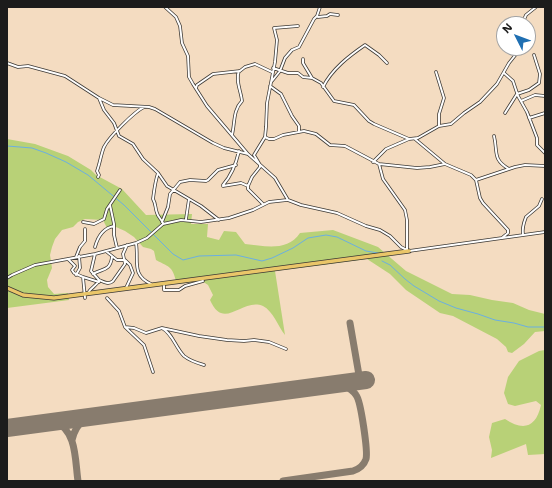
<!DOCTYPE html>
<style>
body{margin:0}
#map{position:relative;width:552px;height:488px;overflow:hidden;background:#f4dcc1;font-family:"Shantell Sans",sans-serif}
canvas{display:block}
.frame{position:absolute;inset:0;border:8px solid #1c1c1c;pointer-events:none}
.north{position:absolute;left:496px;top:16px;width:40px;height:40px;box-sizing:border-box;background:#fff;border:1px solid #a4a4a4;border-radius:50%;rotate:312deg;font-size:11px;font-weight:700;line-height:16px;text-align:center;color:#1c1c1c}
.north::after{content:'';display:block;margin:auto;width:14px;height:18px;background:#1f6fb2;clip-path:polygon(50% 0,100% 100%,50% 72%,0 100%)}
</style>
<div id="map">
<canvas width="552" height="488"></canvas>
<div class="frame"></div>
<div class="north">N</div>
</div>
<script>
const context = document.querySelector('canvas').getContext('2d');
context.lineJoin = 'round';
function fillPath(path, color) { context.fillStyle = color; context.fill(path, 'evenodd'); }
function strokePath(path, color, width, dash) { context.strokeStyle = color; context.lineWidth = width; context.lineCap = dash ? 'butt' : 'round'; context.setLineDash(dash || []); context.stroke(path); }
const green = new Path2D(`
 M7,139L35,144L68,156L91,170L96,175L122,189L146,215L192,214L191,224H208L207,237L219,240L224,231L236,232L245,244C265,246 287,252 300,233L333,230L378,247L406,271L452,294L470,295L492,300L513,303L529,310L545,314V331L535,332L524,344L512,353L508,352L506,347L497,339L453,316L440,313L406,290L390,274L367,259L275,271L285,335C278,326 273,311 263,306C242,297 224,332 210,300L213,295L208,285L202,281L177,284C172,266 171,268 156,260L154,251L151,249L143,247L134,237L125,231L116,227L113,228H107L103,220L85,219L78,222L73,227L62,230L55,239L52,247L50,255L52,268L47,280L48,287L54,294L68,293L69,300L7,308Z
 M545,350V454L528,455L526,444L491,458L492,450L489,437L492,423L505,419C523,431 536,428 541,405L536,401L515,406L508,404L504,393L508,377L519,361L539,351Z`);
const stream = new Path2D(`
 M7,146L32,148L46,153L66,162L88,175L124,205L173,254L183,260L199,256L236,255L262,261L272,258L293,248L308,238L326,235L337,237L366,251L378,253
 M382,261L390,265L405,279L414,286L439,301L456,308L478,314L495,320L514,323L528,327H545`);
const taxiway = new Path2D(`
 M350,323L360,381
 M55,422C77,430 75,461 78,481
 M72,440C74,430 78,424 86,417
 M283,481L353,471C359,469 364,465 366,459C368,452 361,401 356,395C353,390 347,387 342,384`);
const runway = new Path2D(`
 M7,428L366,380`);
const minor = new Path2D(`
 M165,7L176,17L180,26L182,43L188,56L189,77L193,84L207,106L247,153
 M318,17L327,16L330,14L338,15
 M522,24L526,15L536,7
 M303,59V63L312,78L321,83L334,101L354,105L369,121L374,124L409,139
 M7,63L18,67L28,66L65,76L99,98L113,105L149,107L155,109L213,143L224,148L248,154L275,178L288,200L301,205L337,213L366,226L380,230L390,236L401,247L409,251L545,232
 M273,68L288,73H298L303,77L312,78
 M436,72L444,98L439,114V126
 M504,73L513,81L518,96L527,112L537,138V145L545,153
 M272,81L280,71L285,58L292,50L299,47L314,19L317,16L320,7
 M270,86L281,94L292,116L299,126V131
 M323,87C332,69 349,56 365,45L379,55L387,63
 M196,88L197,85L213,74L240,71L245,67L255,64L272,72
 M99,98L104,110L114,123L119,136L133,144L143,159L158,173L167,186L201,206L219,220
 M521,101L535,95L545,96
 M505,113L517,94L529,90L539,83L540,74L534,55
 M529,118L545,113
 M232,135C235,123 233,110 242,101C241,91 235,80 239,71
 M494,136C498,152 492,159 509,169
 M265,137L269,139H274L283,135L304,131L316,134L330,145L345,146L379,164L417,168L430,167L445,164L471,175L476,180L515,167L525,165L545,166
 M415,139L445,164
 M373,162L386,149L409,139L418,138L439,126L451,124L464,113L480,102L497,84L509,63L521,48
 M379,164L383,179L405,210L407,220V250
 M158,173C155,182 154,191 153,199C156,204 155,208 157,213C158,217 161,219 163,223
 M98,177L99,175L97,171C100,163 101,154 104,147C109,137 134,112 144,107
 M476,180L480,198L483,203L508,230V233L503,237
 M223,185C232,175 236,164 239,151
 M223,186L241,183L248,186L252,177L260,167V165L254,155L265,137L266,127L267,103L275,62L277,40L274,28L298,26
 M248,186V189L263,204
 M110,205L114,224V235L117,248
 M186,219L189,199
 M83,222L94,224L104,219L107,209L120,190
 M162,222L168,207L170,194L180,182L190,180L206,181L208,180L218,170L236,165
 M523,235C522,229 524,222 526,217L539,206L542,199
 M136,243C139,261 131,275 151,284
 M95,247C98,236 103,228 114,226
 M107,252L117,260H125L130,265L133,273L126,288
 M76,257L80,247L85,241V229
 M68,259L75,266L72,270L74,273L83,277L85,298
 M93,274C104,268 110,271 112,257
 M76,275L80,268L79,256
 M83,277L99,282
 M7,278L12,275L35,265L95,254L136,243L147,238L163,224L181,220L201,222L229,218L253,210L269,202L287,200
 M99,280C104,282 109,285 113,281L125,264L123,254L127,245
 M164,286V290H179L185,286L203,281
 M88,293C91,287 97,286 99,280L91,271L95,254
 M107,298L119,311L125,327L144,345L153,372
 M125,327L134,328L146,333L162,328C173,334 175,347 184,356C190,361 197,363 204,365
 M162,328L199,336L227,340L244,341L254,340L269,342L286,349`);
const primary = new Path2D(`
 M7,288L23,295L54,298L409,251`);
fillPath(green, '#b8d177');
strokePath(stream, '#6bafe1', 1);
strokePath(taxiway, '#887c6e', 7);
strokePath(runway, '#887c6e', 18);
strokePath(minor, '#3c3935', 3.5);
strokePath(primary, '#3c3935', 5);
strokePath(minor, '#fff', 2);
strokePath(primary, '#eac669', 3.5);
</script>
